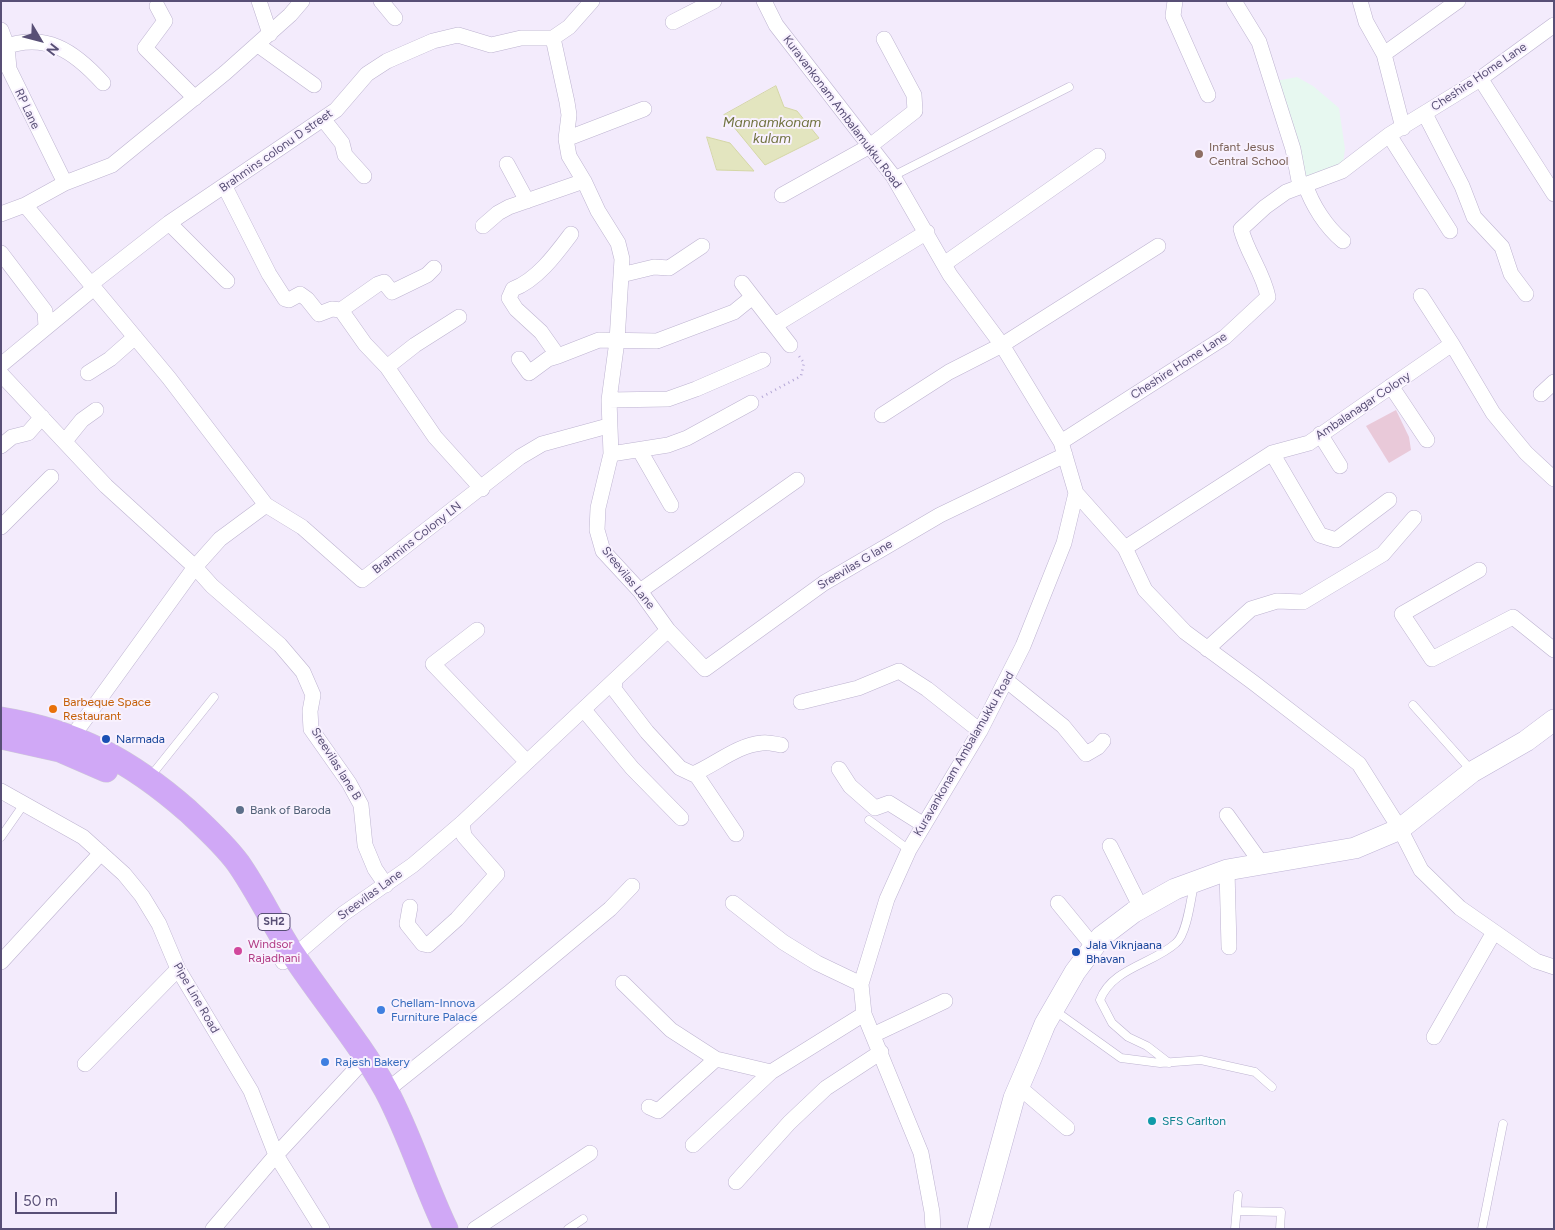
<!DOCTYPE html>
<style>
body{margin:0}
#map{position:relative;width:1555px;height:1230px;overflow:hidden;background:#f3ebfc;font-family:Figtree,sans-serif}
canvas{display:block}
.frame{position:absolute;inset:0;border:2px solid #584f76;pointer-events:none}
.north{position:absolute;left:15px;top:15px;width:50px;height:50px;-webkit-text-stroke:4px #f8f1fe;paint-order:stroke;rotate:127deg;font-size:14px;font-weight:700;line-height:20px;text-align:center;color:#584f76}
.north::after{content:'';display:block;margin:auto;width:18px;height:22px;background:#584f76;clip-path:polygon(50% 0,100% 100%,50% 72%,0 100%)}
.scale{position:absolute;left:15px;top:1192px;width:102px;height:22px;box-sizing:border-box;border:2px solid #584f76;border-top:0;padding-left:6px;font-size:15px;line-height:18px;white-space:nowrap;color:#584f76;-webkit-text-stroke:4px #f8f1fe;paint-order:stroke}
</style>
<div id="map">
<canvas width="1555" height="1230"></canvas>
<div class="frame"></div>
<div class="north">N</div>
<div class="scale">50 m</div>
</div>
<script>
const context = document.querySelector('canvas').getContext('2d');
context.lineJoin = 'round';
function fillPath(path, color) { context.fillStyle = color; context.fill(path, 'evenodd'); }
function strokePath(path, color, width, dash) { context.strokeStyle = color; context.lineWidth = width; context.lineCap = dash ? 'butt' : 'round'; context.setLineDash(dash || []); context.stroke(path); }
function label(font, color, halo, rows, align = 'center') {
  context.font = font + ' Figtree,sans-serif'; context.lineWidth = 4; context.setLineDash([]); context.textBaseline = 'middle'; context.strokeStyle = halo; context.fillStyle = color; for (const [text, x, y, turn = 0] of rows) {
    context.save(); context.translate(x, y); context.rotate((+turn || 0) * Math.PI / 180); context.textAlign = isNaN(turn) ? turn : align; if (halo) context.strokeText(text, 0, 0); context.fillText(text, 0, 0); context.restore();
  }
}
const education = new Path2D(`
 M1297,77L1313,86L1339,108L1345,149L1341,178L1305,185L1271,82Z`);
const green = new Path2D(`
 M1396,410L1409,437L1411,450L1389,463L1366,426Z`);
const water = new Path2D(`
 M776,86L784,107L797,111L819,138L765,165L724,115Z
 M707,137L730,143L754,171L717,170Z`);
const path = new Path2D(`
 M762,397L801,376L804,363L799,356`);
const lane = new Path2D(`
 M893,176L1069,87
 M1413,705L1471,770
 M150,777L214,697
 M869,820L909,850
 M1,837L24,804
 M1054,1010L1121,1058L1160,1063L1201,1060L1255,1072L1272,1087
 M1169,1063L1147,1046L1128,1037L1112,1023L1100,1000C1112,968 1153,964 1176,943C1187,934 1191,898 1194,884
 M1237,1211L1281,1212L1280,1229
 M568,1229L583,1219
 M1235,1229L1238,1195
 M1482,1229L1503,1124`);
const street = new Path2D(`
 M259,1L270,34
 M381,1L395,18
 M764,1L776,25L893,176L950,275L1002,345L1061,442L1076,493L1064,543L1023,646L980,731L909,850L887,899L861,984L864,1014L921,1153L932,1212L933,1229
 M1175,1L1173,16L1208,95
 M1234,1L1259,42L1293,149L1300,186
 M1360,1L1366,22L1384,54
 M157,6L165,21L145,48L195,98
 M673,22L714,1
 M1,30L7,46L9,69L65,183
 M258,45L314,85
 M1,48C46,31 74,51 103,83
 M1480,78L1554,194
 M1425,114L1462,186L1474,217L1502,247L1511,274L1526,294
 M323,119L342,143L345,155L364,176
 M1403,128L1384,54L1458,1
 M1389,135L1450,231
 M566,139L644,109
 M507,164L527,201
 M1305,184C1312,205 1326,227 1343,241
 M225,187L269,274L285,299L289,300L300,294L307,299L319,314L332,309L341,310L378,284L384,282L392,292L427,275L434,268
 M782,195L870,146L915,111L914,95L884,39
 M25,205L169,378L266,505
 M1,214L25,205L65,183L112,165L225,73L290,15L302,1
 M169,223L227,281
 M483,226L498,213L509,207L584,181
 M571,234C556,254 537,280 513,289L509,298L516,309L541,332L558,356L599,340L657,341L734,312L750,299
 M1,253L45,311L46,327
 M944,264L1098,156
 M621,275L654,267L669,268L702,246
 M742,283L790,345
 M91,284L169,223L336,110L367,74L387,61L433,41L458,35L491,45L521,38H553
 M1421,296L1452,344
 M341,310L365,344L387,367L415,345L459,317
 M775,325L927,232
 M519,359L529,373L548,359L558,356
 M1,365L94,288
 M387,367L435,437L482,489
 M88,373L110,359L135,337
 M1,374L106,486L195,567L212,586L280,645L303,672L313,695L310,711L311,729L349,783L361,805L365,845L375,869L386,885
 M1391,386L1427,440
 M1541,394L1554,382
 M609,400L668,399L696,389L763,360
 M882,415L949,372L1002,345L1158,246
 M1320,434L1340,466
 M65,441L82,420L96,410
 M1061,442L1225,337L1268,297C1263,272 1247,253 1241,229L1265,207L1286,192L1342,171L1389,135L1477,81L1554,25
 M1,446L12,437L28,433L42,417
 M640,451L671,505
 M1272,453L1320,535L1336,540L1389,500
 M611,454L668,445L687,438L751,403
 M1076,493L1125,548L1145,590L1185,632L1254,683L1359,764L1400,829L1421,870L1460,908L1536,961L1554,967
 M1,527L51,477
 M1125,548L1272,453L1309,443L1452,344L1493,413L1526,453L1554,479
 M1479,570L1402,614L1432,659L1513,617L1554,650
 M640,591L797,480
 M477,630L433,664L527,762
 M668,630L705,669L824,583L940,515L1065,455
 M1207,649L1251,609L1277,601L1303,602L1383,554L1414,518
 M615,681L614,689L647,732L680,768L697,776L736,834
 M1007,681L1063,726L1086,754L1098,747L1103,741
 M801,702L858,688L899,671L927,689L980,731
 M584,710L632,768L681,818
 M67,744L195,567L220,539L266,505L302,527L362,580L520,457L542,444L608,426
 M839,769L850,786L875,808L889,803L924,825
 M693,774C715,765 737,745 762,743C768,742 775,744 781,745
 M1,791L83,837L124,874L142,896L159,924L178,969L251,1091L276,1155L322,1229
 M1227,815L1262,864
 M1110,846L1141,908
 M1227,870L1229,947
 M733,903L783,942L817,963L861,984
 M1058,903L1094,947
 M410,907L407,924L423,944L428,945L457,919L497,874L464,836L462,823
 M1,962L101,853
 M283,962L294,956L343,914L413,865L462,823L668,630L640,591L603,551L597,530L598,508L611,454L609,400L617,341L622,259L618,243L598,211L584,181L569,156L566,139L569,115L567,102L553,38L569,27L592,1
 M623,983L671,1030L716,1059
 M873,1035L945,1001
 M1434,1037L1494,932
 M85,1064L178,969
 M1019,1087L1067,1128
 M386,1091L510,992L610,909L632,886
 M649,1107L658,1111L716,1059L771,1072
 M693,1145L771,1072L864,1014
 M736,1182L789,1123L826,1088L881,1052
 M213,1229L276,1155L366,1058
 M475,1229L590,1153`);
const secondary = new Path2D(`
 M978,1229L1014,1098L1029,1063L1045,1024L1075,972L1101,937L1134,912L1175,889L1227,870L1355,848L1400,829L1472,772L1526,741L1554,720`);
const primary = new Path2D(`
 M1,719C76,731 131,761 188,811C205,827 224,844 238,863C259,893 274,926 294,956C324,1001 360,1043 386,1090C410,1135 424,1183 446,1229
 M1,737L60,750L106,770`);
const markers = [
 [1199,154,5,"#8d6e63"],
 [53,709,5,"#e8710a"],
 [106,739,5,"#1a4fb4"],
 [240,810,5,"#5c6f8a"],
 [238,951,5,"#d1479c"],
 [1076,952,5,"#1a4fb4"],
 [381,1010,5,"#3f7fe0"],
 [325,1062,5,"#3f7fe0"],
 [1152,1121,5,"#0f9aa8"]
];
const shields = [
 [274,922,32]
];
const shieldNames = [
 ["SH2",274,922]
];
const streetNames = [
 ["Cheshire Home Lane",1479,77,-34],
 ["RP Lane",27,109,65],
 ["Kuravankonam Ambalamukku Road",842,112,53],
 ["Brahmins colonu D street",276,151,-35],
 ["Cheshire Home Lane",1179,366,-33],
 ["Ambalanagar Colony",1363,406,-34],
 ["Brahmins Colony LN",417,538,-38],
 ["Sreevilas G lane",855,565,-31],
 ["Sreevilas Lane",628,578,51],
 ["Kuravankonam Ambalamukku Road",964,754,-60],
 ["Sreevilas lane B",336,764,58],
 ["Sreevilas Lane",370,895,-36],
 ["Pipe Line Road",196,998,60]
];
const educationNames = [
 ["Infant Jesus",1209,147],
 ["Central School",1209,161]
];
const foodNames = [
 ["Barbeque Space",63,702],
 ["Restaurant",63,716]
];
const transitNames = [
 ["Narmada",116,739],
 ["Jala Viknjaana",1086,945],
 ["Bhavan",1086,959]
];
const serviceNames = [
 ["Bank of Baroda",250,810]
];
const hotelNames = [
 ["Windsor",248,944],
 ["Rajadhani",248,958]
];
const shopNames = [
 ["Chellam-Innova",391,1003],
 ["Furniture Palace",391,1017],
 ["Rajesh Bakery",335,1062]
];
const cultureNames = [
 ["SFS Carlton",1162,1121]
];
const waterNames = [
 ["Mannamkonam",772,123],
 ["kulam",772,139]
];
fillPath(education, '#e7f8f0');
fillPath(green, '#e9c9d9');
fillPath(water, '#e3e5bf');
strokePath(water, '#d4d6a6', 1);
strokePath(lane, '#bdb3d0', 9);
strokePath(street, '#bdb3d0', 16);
strokePath(secondary, '#beb3d5', 22);
strokePath(primary, '#cdcad6', 25);
strokePath(path, '#b3a6d5', 2.5, [1, 4]);
strokePath(lane, '#fff', 8);
strokePath(street, '#fff', 15);
strokePath(secondary, '#fff', 21);
strokePath(primary, '#d0a8f6', 24);
for (const [x, y, r, color] of markers) { const dot = new Path2D(); dot.arc(x, y, r, 0, 2 * Math.PI); context.fillStyle = color; context.fill(dot); strokePath(dot, '#f8f1fe', 2); }
for (const [x, y, w] of shields) { const box = new Path2D(); box.roundRect(x - w / 2, y - 8.5, w, 17, 4); context.fillStyle = '#f8f1fe'; context.fill(box); strokePath(box, '#584f76', 1); }
label('bold 11px', '#584f76', null, shieldNames);
label('12px', '#584f76', '#f8f1fe', streetNames);
label('12px', '#785e54', '#f8f1fe', educationNames, 'left');
label('12px', '#c56008', '#f8f1fe', foodNames, 'left');
label('12px', '#164399', '#f8f1fe', transitNames, 'left');
label('12px', '#4e5e75', '#f8f1fe', serviceNames, 'left');
label('12px', '#b23c85', '#f8f1fe', hotelNames, 'left');
label('12px', '#366cbe', '#f8f1fe', shopNames, 'left');
label('12px', '#0d838f', '#f8f1fe', cultureNames, 'left');
label('italic 14px', '#70723f', '#f8f1fe', waterNames);
</script>
